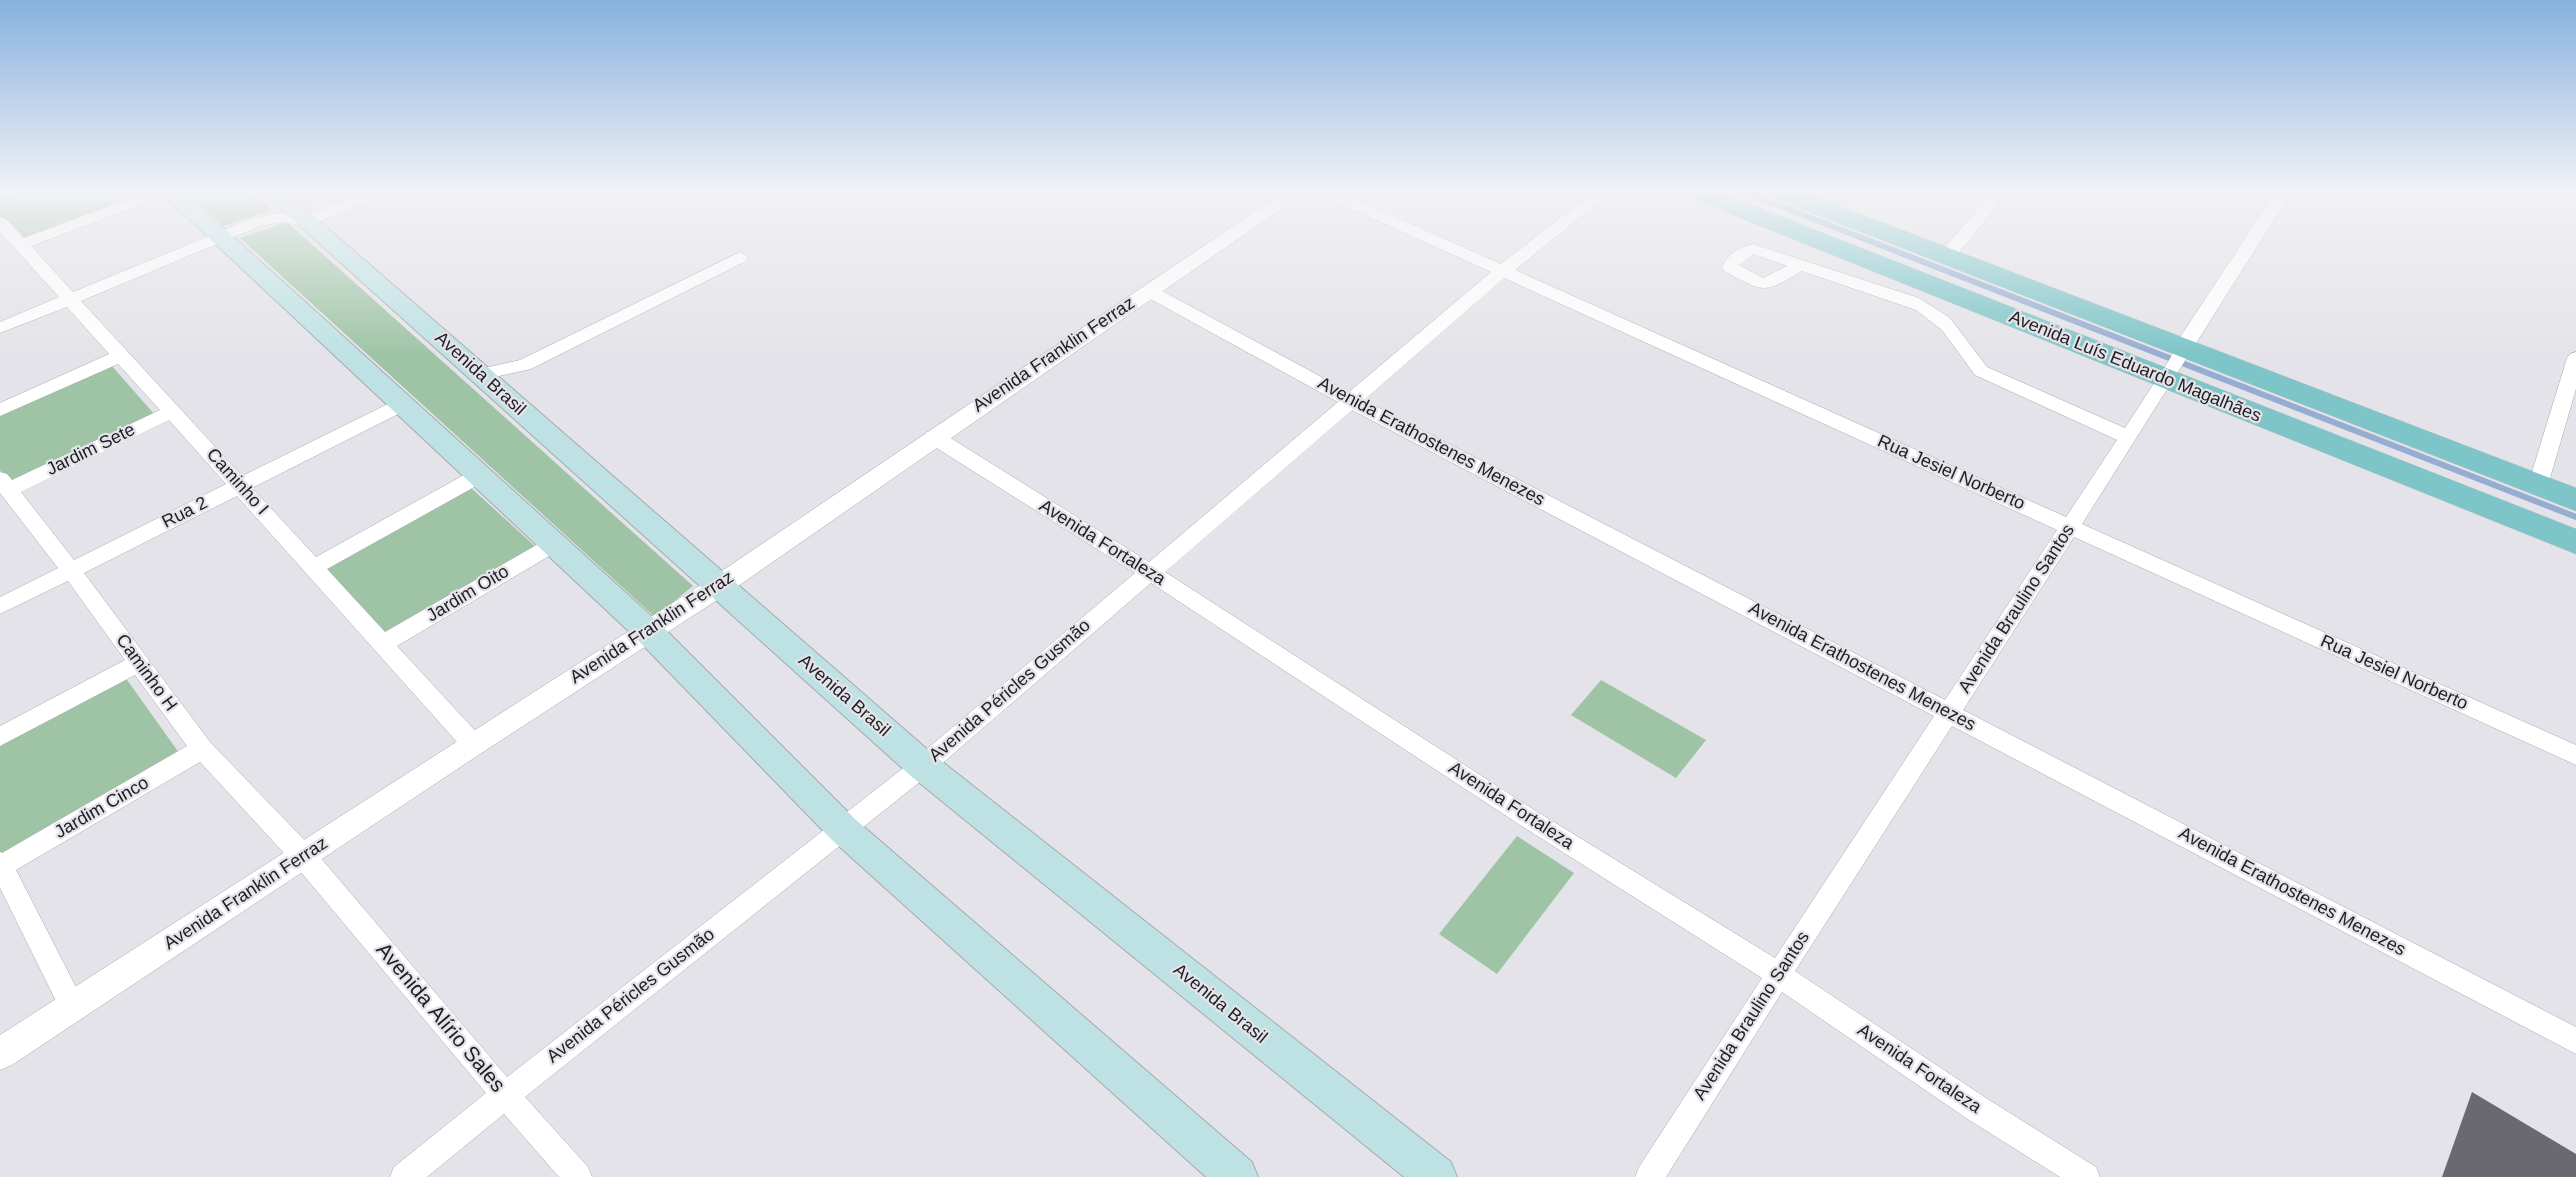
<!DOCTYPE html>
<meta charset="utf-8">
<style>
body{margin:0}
canvas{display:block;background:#e3e3e9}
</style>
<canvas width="2576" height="1177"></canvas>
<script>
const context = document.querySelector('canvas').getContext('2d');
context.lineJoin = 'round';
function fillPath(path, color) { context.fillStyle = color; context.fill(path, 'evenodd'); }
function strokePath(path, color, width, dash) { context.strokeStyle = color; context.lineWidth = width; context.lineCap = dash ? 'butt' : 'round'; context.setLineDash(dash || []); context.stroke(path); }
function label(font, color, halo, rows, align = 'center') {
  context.font = font + ' Arial,sans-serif'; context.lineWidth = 4.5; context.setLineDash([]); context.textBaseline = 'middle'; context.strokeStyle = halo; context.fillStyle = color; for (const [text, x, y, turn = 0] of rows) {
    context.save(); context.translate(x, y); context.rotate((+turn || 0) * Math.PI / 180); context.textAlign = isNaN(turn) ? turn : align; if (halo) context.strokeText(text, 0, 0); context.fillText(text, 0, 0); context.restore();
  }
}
const green = new Path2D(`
 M20,191H152L21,241L0,216V198Z
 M186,191H250L272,210L224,226Z
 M287,222L693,586L655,617L240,238Z
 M111,365L155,415L9,483L0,470V414Z
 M470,487L536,547L386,636L323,570Z
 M125,677L182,757L0,862V745Z
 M1601,680L1706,740L1676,778L1571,715Z
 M1517,836L1574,873L1497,974L1439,934Z`);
const stream = new Path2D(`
 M1742,191L2576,517`);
const building = new Path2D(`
 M2472,1092L2576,1154V1177H2442Z`);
const minor = new Path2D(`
 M0,191H18L16,194L0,199Z
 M150,191H172L170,194L31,246L73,292L250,219L282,212L305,216L369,191H390L388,194L313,224L307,226L282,222L260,226L81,301L242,476L396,400H410L412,404L410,408L252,488L316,557L471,471L478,469L485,471L488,476L485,481L327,569L385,632L547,539L554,537L561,539L564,544L561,549L397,646L481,737L485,744L481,751L473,753L465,751L237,496L84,573L210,742L313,849L507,1077L915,759L1135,573L927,442L924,437L927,432L934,431L941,432L1149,562L1338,402L1143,295L1140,291L1143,287H1155L1349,392L1491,272L1319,194L1317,191H1337L1501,264L1595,191H1612L1515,270L2066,517L2117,440L1975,375L1942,330L1916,310L1802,271C1763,295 1763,292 1724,271L1722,267C1729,253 1738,248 1753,244L1919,298L1950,318L1987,367L2125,428L2171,357L2173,348L2276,191H2292L2082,524L2576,745V765L2074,537L1963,710L2576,1027V1054L1952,726L1795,971L1986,1098L2096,1167L2100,1177H2060L1966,1118L1782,992L1666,1177H1635L1639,1167L1762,978L1520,825L1151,583L931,773L525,1097L588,1167L592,1177H559L504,1114L427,1177H390L394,1167L486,1093L295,865L200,762L16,870L81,997L85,1006L81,1015L72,1018L63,1015L0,888V852L2,853L187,746L135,675L0,746V726L125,660L68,581L0,614V597L58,568L0,493V472L7,474L12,480L160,410L118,364L0,416V403L109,354L67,307L0,333V322L59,297L0,232V217L6,219L24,238ZM1753,254L1787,266L1763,278L1739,265ZM1504,278L2057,530L1945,700L1364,400ZM1352,410L1934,716L1775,958L1536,811L1165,572ZM169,420L226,484L74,560L21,492Z
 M1993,191H2009L1953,260H1941L1939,256L1941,252Z
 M740,252L748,257L746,261L531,369L481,380L475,378L472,374L475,370L520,360Z
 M2576,352V389L2548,485L2545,490L2538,492L2531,490L2528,485L2567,358L2570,354Z`);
const tertiary = new Path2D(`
 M1285,191H1307L728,593L483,752L12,1065L0,1070V1035L710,579Z`);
const secondary = new Path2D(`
 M159,191H183L658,622L856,820L1252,1162L1258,1177H1206L832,840L636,638Z
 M261,191H285L935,756L1451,1162L1457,1177H1404L911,776Z`);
const primary = new Path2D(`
 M1683,191H1716L2576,529V554L1686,196Z
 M1766,191H1800L2576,488V511L1769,196Z`);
const streetNames = [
 ["Avenida Franklin Ferraz",1054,355,-34],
 ["Avenida Luís Eduardo Magalhães",2135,367,22],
 ["Avenida Brasil",480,374,42],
 ["Avenida Erathostenes Menezes",1431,442,28],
 ["Jardim Sete",91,450,-26],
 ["Rua Jesiel Norberto",1951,473,24],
 ["Caminho I",237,482,48],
 ["Rua 2",185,513,-27],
 ["Avenida Fortaleza",1102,543,32],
 ["Jardim Oito",468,594,-31],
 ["Avenida Braulino Santos",2017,609,-57],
 ["Avenida Franklin Ferraz",652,628,-33],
 ["Avenida Erathostenes Menezes",1862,667,28],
 ["Caminho H",146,673,54],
 ["Rua Jesiel Norberto",2394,673,24],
 ["Avenida Péricles Gusmão",1010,691,-41],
 ["Avenida Brasil",844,696,41],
 ["Avenida Fortaleza",1511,806,33],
 ["Jardim Cinco",102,808,-30],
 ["Avenida Erathostenes Menezes",2292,892,28],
 ["Avenida Franklin Ferraz",246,894,-33],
 ["Avenida Péricles Gusmão",631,996,-38],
 ["Avenida Brasil",1220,1004,39],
 ["Avenida Braulino Santos",1752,1016,-57],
 ["Avenida Fortaleza",1919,1069,34]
];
const nearStreetnames = [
 ["Avenida Alírio Sales",440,1018,50]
];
fillPath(green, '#9fc4a5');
strokePath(stream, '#96add2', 6);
fillPath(building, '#69696f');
strokePath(minor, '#a8a8ae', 1);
strokePath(tertiary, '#a8a8ae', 1);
strokePath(secondary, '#a8a8ae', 2);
strokePath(primary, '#c0c0c1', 1);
fillPath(minor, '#fff');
fillPath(tertiary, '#fff');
fillPath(secondary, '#bee2e3');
fillPath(primary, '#7dc5c8');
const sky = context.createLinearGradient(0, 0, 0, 355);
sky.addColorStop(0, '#87b1df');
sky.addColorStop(0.54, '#f2f2f5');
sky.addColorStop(1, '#f2f2f500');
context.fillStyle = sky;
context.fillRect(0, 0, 2576, 355);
label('18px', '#1f1f21', '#e3e3e9', streetNames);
label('21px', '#1f1f21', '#e3e3e9', nearStreetnames);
</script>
